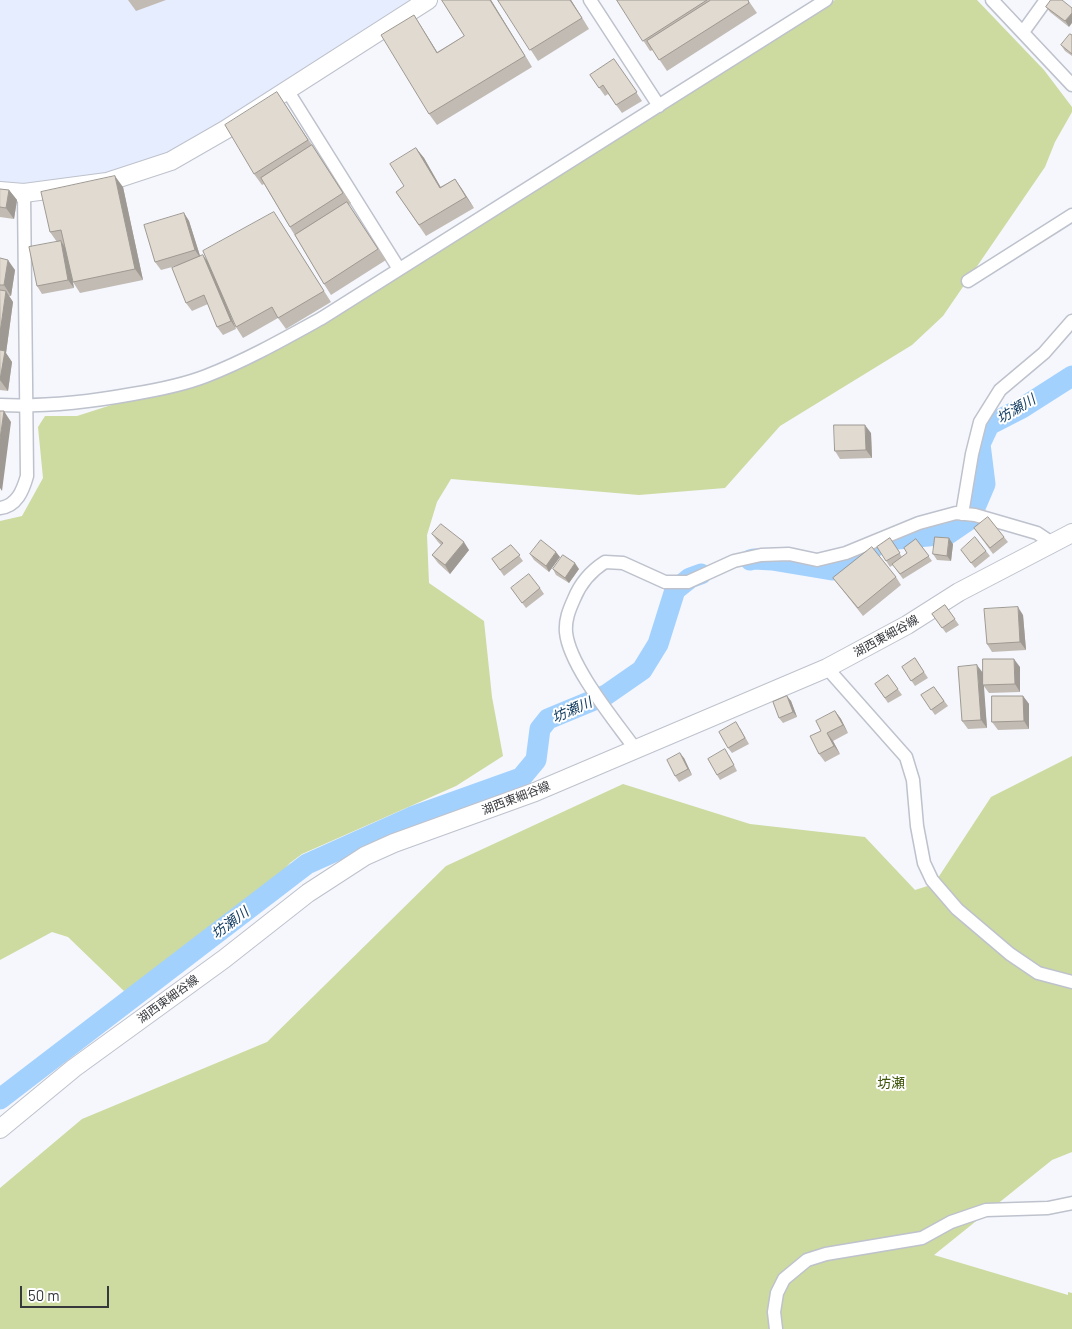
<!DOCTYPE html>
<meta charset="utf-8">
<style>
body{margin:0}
#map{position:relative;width:1072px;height:1329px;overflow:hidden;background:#f5f7fd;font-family:Barlow,sans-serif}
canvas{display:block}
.scale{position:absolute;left:20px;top:1286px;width:89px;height:22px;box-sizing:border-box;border:2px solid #36383c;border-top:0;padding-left:6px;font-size:15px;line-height:18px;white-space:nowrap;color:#36383c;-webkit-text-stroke:4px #fff;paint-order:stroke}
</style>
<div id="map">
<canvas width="1072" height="1329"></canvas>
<div class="scale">50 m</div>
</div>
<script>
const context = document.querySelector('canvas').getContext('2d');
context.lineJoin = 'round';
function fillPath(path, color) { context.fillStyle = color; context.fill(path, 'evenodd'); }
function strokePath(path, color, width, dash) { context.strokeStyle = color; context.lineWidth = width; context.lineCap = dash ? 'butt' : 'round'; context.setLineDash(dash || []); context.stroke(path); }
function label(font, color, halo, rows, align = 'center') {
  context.font = font + ' Barlow,"Noto Sans JP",sans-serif'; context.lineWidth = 4; context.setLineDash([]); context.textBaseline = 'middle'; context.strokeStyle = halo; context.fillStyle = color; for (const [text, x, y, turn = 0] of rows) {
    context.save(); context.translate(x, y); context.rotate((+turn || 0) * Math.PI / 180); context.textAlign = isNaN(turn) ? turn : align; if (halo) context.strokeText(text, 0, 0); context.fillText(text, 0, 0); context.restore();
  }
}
const built = new Path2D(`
 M0,0H412L190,142L147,161L103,176L55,184L12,185L0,184Z`);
const green = new Path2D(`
 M835,0H977L1044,70L1072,107V112L1055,142L1045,167L943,316L912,345L780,426L725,488L639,495L451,479L437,502L427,535L429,583L484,621L492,697L503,756L456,786L302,854L290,863L267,889L245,903L206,933L182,947L172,959L141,985L124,991L68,937L52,932L0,960V521L22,516L43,478L38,427L45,416H77L174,385L248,357L755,45Z
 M1072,756V1152L1052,1160L934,1255L1068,1295V1292L1072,1293V1329H0V1188L82,1119L267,1042L446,866L623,784L750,824L865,837L915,890L934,884L991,797Z`);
const river = new Path2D(`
 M750,560L754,559L772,560L832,570L887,540L948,534L970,519L985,484L980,444L989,425L1022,408L1072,376
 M0,1099L307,864L412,817L521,778L536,760L540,729L548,719L606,695L642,670L658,644L675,590L690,578L701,574`);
const street = new Path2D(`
 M590,0L659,106
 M992,0L1072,85
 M1023,32L1046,0
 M287,90L399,269
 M968,281L1072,215
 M0,405C45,407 89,402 133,394C157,390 183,385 206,376C247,360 284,339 322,318L826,0
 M0,508C17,506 23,490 27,476L24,193
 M962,514L972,454L980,422L1000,390L1044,353L1072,321
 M827,668L906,757L913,780L917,826L924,863L932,880L957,909L1010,954L1038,973L1072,982
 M636,750C616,722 569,666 566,632C565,620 569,610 574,599C580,584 591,571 605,562L623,563L665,582H688L734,561L761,555L789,554L817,560L846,553L919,523L956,513L975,515L1037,533L1052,543
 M776,1329L774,1312L777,1293L784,1279L807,1260L826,1254L922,1238L951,1222L986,1210L1048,1208L1072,1203`);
const secondary = new Path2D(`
 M0,191L24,193L107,182L171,161L225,130L428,0
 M0,1129L74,1068L224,959L308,893L365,856L394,843L535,792L827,668L907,625L959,592L1072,533`);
const wall = new Path2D(`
 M128,0H166L136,11Z
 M442,0H491L532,67L437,125L429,114L414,15L437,52L464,36Z
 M498,0H571L589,29L538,61Z
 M617,0H748L757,13L667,71L653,50L650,51Z
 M1051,0L1069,27L1050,12L1046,7Z
 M1072,35V56L1065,51L1061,45Z
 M614,59L642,101L622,113L608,94L605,96L590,75Z
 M284,103L351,203L349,205L386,260L331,295L324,284L264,184L262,185L254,174Z
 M416,148L424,158L440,187L455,179L474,208L426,236L396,192L404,186Z
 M123,187L143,280L80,293L73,282L72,277L74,288L42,294L37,286L57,242L50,232Z
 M0,189L9,190L17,200L14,219L0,217Z
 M184,213L189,221L200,256L207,261L281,223L331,302L286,329L278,318L243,338L236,327L225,302L236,329L223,335L217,327L208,304L192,311L186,303L176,266L161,270L155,262Z
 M0,258L15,270L11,296H9L13,302L6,353L12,362L8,391L0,390Z
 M871,433L872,458L840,459L835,451Z
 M974,528L1004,537L1008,542L993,554Z
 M432,534L469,550L450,574L438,563L432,555L441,545L438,542Z
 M890,538L902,557L907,553L916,539L932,561L903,579L893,565L890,567L877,547Z
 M953,544L951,561L937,560L933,554Z
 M511,545L523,561L504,576L492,559Z
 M961,550L986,551L990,556L975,568Z
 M530,554L560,557L549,572L534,560Z
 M553,569H579L569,583L556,575Z
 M896,577L901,585L863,616L833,578Z
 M511,588H540L544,594L526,608Z
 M945,605L959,625L946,633L932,614Z
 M1023,615L1026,650L992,652L987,644Z
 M915,658L928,678L915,686L902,667Z
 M1020,667V692L989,693L983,685L987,728L968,729L962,721L983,673V685Z
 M888,675L902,695L888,703L875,684Z
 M934,687L948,706L935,715L921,695Z
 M787,696L791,701L797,717L783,723L779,718Z
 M1023,696L1029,704V729L998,730L992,722Z
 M835,711L841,719L848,733L833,741L840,754L825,762L819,754L821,731Z
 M740,728L749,744L732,753L728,748Z
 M729,755L737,771L720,780L717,775Z
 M684,758L692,775L679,782L675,776Z`);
const shadedWall = new Path2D(`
 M490,0H491L532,67L525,56Z
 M570,0H571L589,29L582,18Z
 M1072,13V23L1069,27L1065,21Z
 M414,15L421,26L444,63L437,53Z
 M416,148L424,158L447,198L440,188Z
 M115,176L123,187L143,280L135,269Z
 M455,179L462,189L474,208L466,197Z
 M9,190L17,200L14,219L6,208Z
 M184,213L189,221L201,259L195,250Z
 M61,241L66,249L74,288L68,280Z
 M203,255L209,263L236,329L231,321Z
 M8,260L15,270L11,296L4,285Z
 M6,291L13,302L6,353L12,362L8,391L0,380V333Z
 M4,411L11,422L2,491L0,488V439Z
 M865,425L871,433L872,458L866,450Z
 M949,538L953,544L951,561L947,556Z
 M464,542L469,550L450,574L445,565Z
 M556,552L560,557L549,572L546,566Z
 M575,563L579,569L569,583L565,578Z
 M1018,607L1023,615L1026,650L1020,642Z
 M1014,659L1020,667V692L1015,684Z
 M977,665L983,673L987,728L981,720Z
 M787,696L791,701L797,717L793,712Z
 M1023,696L1029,704V729L1024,721Z
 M835,711L841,719L848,733L843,725Z
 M827,733L833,741L840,754L834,746Z
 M680,753L684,758L692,775L688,769Z`);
const building = new Path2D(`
 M442,0H490L525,56L429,114L381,35L414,15L437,53L464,36Z
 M498,0H570L582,18L530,50Z
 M617,0H707L643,41Z
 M711,0H748L749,3L659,60L647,41Z
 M1051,0H1062L1072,8V13L1065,21L1046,7Z
 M1070,34L1072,35V54L1061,45Z
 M614,59L637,92L616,105L603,85L599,88L590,75Z
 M277,92L308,140L254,174L225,125Z
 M312,145L343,193L290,227L261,178Z
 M416,148L440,188L455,179L466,197L419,225L396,192L404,186L390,164Z
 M115,176L135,269L73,282L61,230L50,232L41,192Z
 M0,189L9,190L6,208L0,207Z
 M347,202L378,249L324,284L295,235Z
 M274,212L324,291L278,318L272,307L236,327L203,251Z
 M184,213L195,250L155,262L144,225Z
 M61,241L68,280L37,286L29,247Z
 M203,255L231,321L217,327L204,295L186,303L172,268Z
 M0,258L8,260L4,285H0Z
 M0,290L6,291L0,333Z
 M0,350L5,351L0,380Z
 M0,411H4L0,439Z
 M834,425H865L866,450L835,451Z
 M988,517L1004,537L990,548L974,528Z
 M441,524L464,542L445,565L432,555L443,543L432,534Z
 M935,537L949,538L947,556L933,554Z
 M975,537L986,551L971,563L961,550Z
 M890,538L900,553L886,561L877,547Z
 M916,539L929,556L900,574L892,564L907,553L904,548Z
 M541,540L556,552L546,566L530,554Z
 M511,545L520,555L500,570L492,559Z
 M872,547L896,577L858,608L833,578Z
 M563,555L575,563L565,578L553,569Z
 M529,574L540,588L522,603L511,588Z
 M945,605L955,619L942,628L932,614Z
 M1018,607L1020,642L987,644L984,609Z
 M915,658L924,672L911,681L902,667Z
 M983,659H1014L1015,684L983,685Z
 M977,665L981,720L962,721L958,667Z
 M888,675L898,689L885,698L875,684Z
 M934,687L944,701L931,710L921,695Z
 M787,696L793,712L779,718L773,702Z
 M992,696H1023L1024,721L992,722Z
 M835,711L843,725L827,733L834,746L819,754L810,736L821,731L816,721Z
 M736,722L745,738L728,748L719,732Z
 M725,749L734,765L717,775L708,759Z
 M680,753L688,769L675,776L667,760Z`);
const streetNames = [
 ["湖西東細谷線",886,636,-29],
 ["湖西東細谷線",516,798,-21],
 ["湖西東細谷線",168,999,-36]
];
const waterNames = [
 ["坊瀬川",1016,409,-31],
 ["坊瀬川",572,710,-24],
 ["坊瀬川",230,923,-37]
];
const neighbourhoodNames = [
 ["坊瀬",891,1083]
];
fillPath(built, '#e6edfe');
fillPath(green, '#cddaa0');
strokePath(river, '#a3d1fe', 21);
strokePath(street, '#bec2cc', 15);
strokePath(secondary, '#bec2cc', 20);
strokePath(street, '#fff', 12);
strokePath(secondary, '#fff', 18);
fillPath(wall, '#c2bbb4');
fillPath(shadedWall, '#9e9992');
fillPath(building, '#e1dad1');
strokePath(building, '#9e9992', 1);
label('12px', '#36383c', '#fff', streetNames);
label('italic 14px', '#153f63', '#fff', waterNames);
label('14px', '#40570e', '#fff', neighbourhoodNames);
</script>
